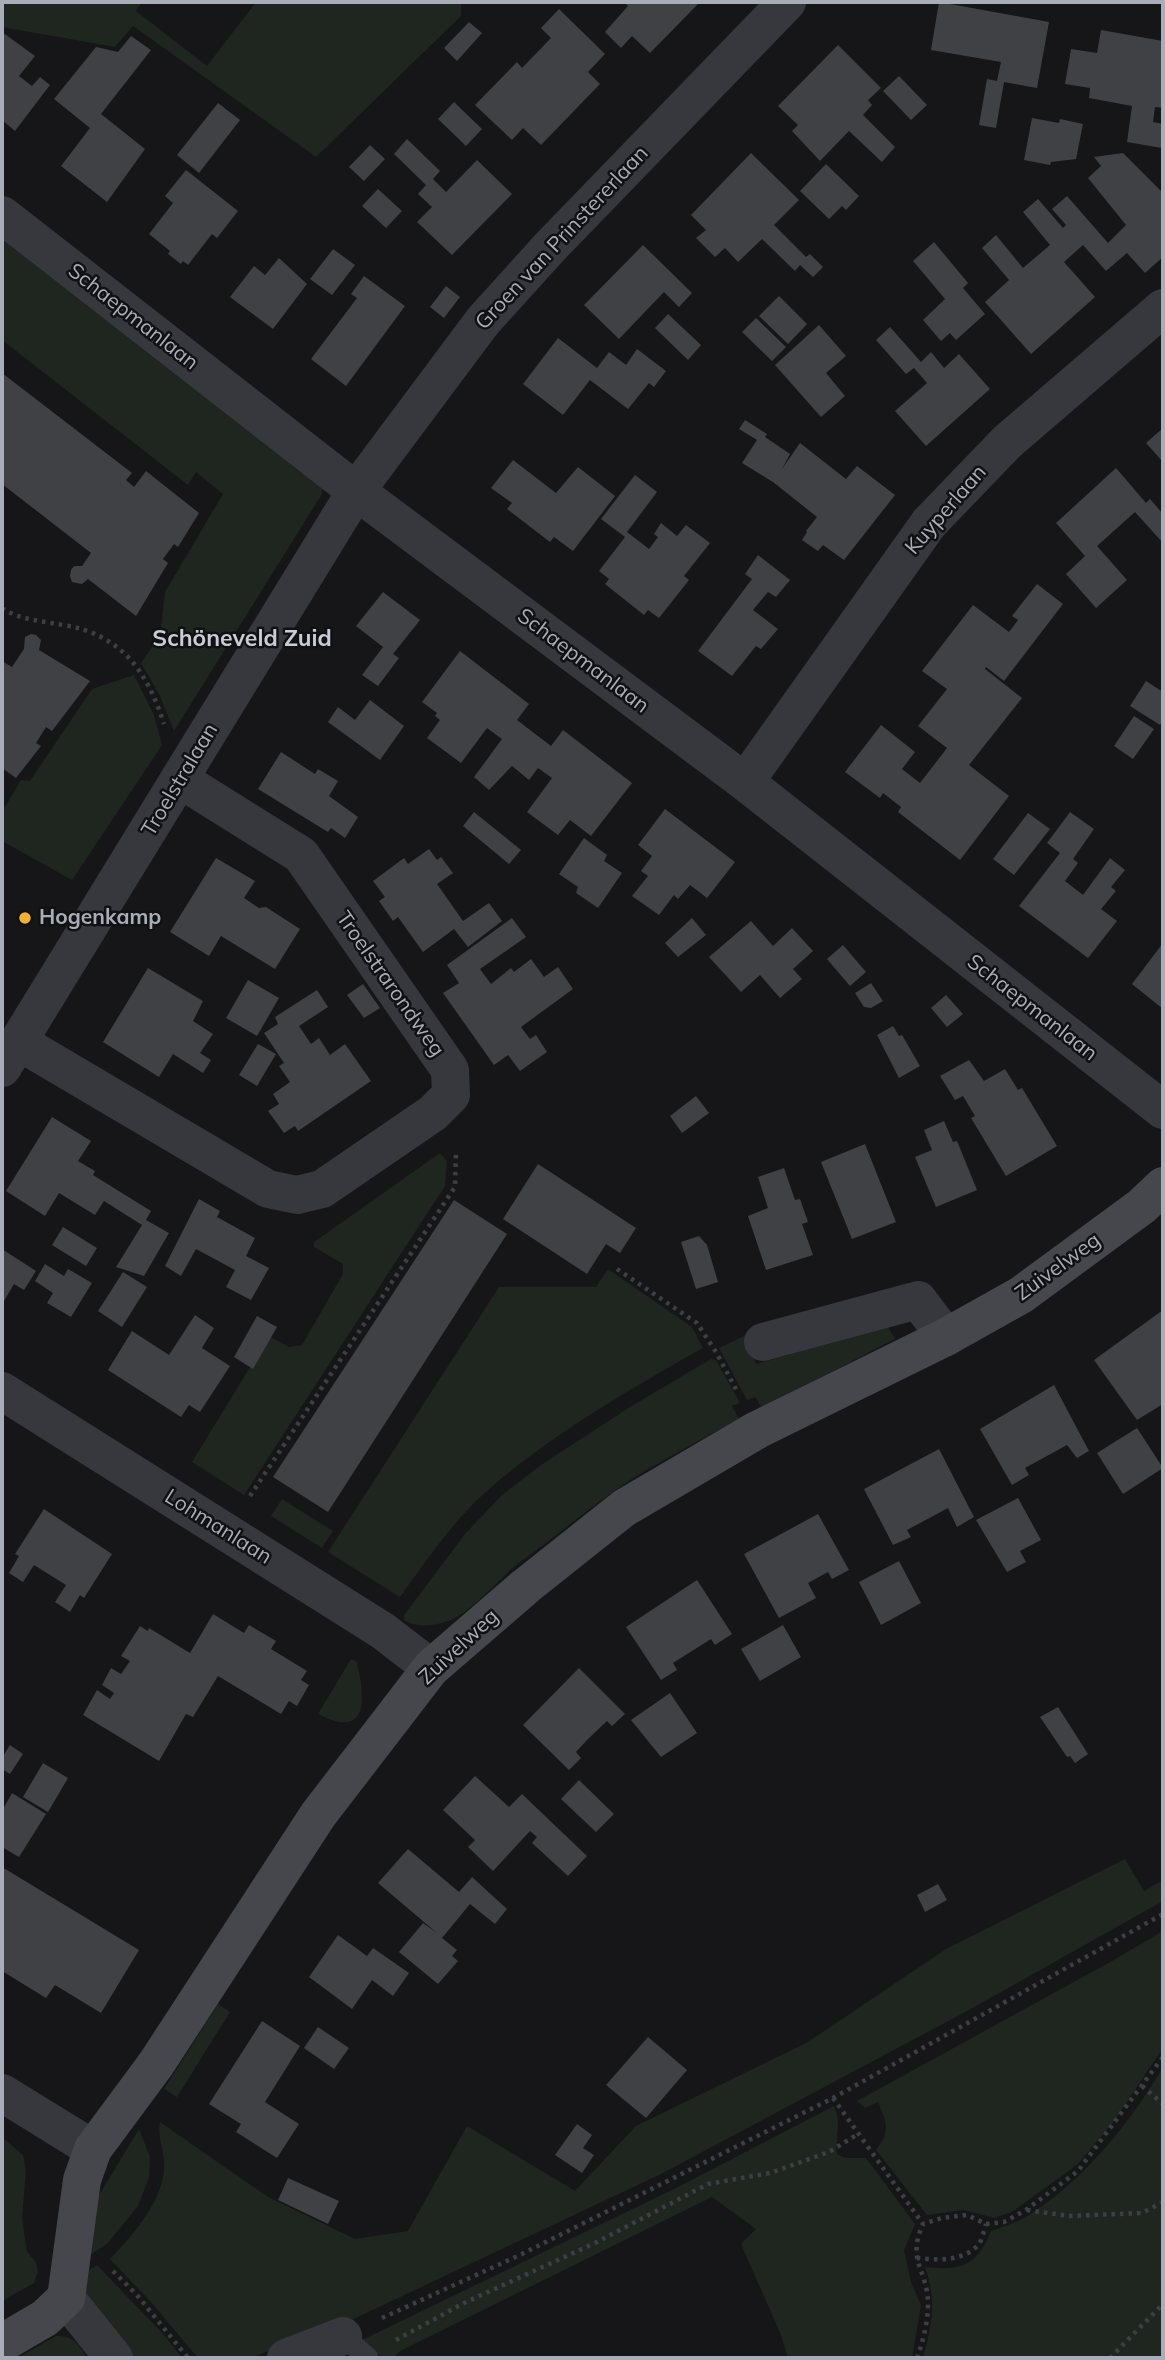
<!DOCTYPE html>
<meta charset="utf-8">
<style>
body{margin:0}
#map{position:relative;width:1165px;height:2360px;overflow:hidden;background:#161618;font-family:Mulish,sans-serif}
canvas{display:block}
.frame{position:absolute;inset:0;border:4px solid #a8adb8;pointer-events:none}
</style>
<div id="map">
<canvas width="1165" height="2360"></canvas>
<div class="frame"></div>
</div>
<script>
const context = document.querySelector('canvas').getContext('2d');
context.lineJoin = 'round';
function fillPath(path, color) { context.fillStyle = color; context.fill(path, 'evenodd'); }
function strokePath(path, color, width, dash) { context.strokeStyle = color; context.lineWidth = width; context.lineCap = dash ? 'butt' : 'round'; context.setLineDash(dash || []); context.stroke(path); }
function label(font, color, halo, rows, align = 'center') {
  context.font = font + ' Mulish,sans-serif'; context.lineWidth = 5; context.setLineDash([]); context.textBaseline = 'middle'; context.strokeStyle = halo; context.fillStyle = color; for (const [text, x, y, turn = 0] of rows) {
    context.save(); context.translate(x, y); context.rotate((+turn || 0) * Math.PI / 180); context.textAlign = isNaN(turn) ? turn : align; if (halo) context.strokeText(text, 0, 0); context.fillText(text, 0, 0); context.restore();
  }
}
const green = new Path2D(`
 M4,2H142L136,11L207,66L256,2H461V16L316,157L133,26L115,47L2,27V5Z
 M2,231L322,486V494L174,731L160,696L141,663L160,636L165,592L223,494L196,472L188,485L2,340Z
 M134,675L154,715L162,745L72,880L2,841V812L21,780L30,781L92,689Z
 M440,1153L447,1161L445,1186L244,1495L192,1462L269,1336L289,1347L302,1345L343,1274V1264L314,1247V1242Z
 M608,1269L692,1327L703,1348C628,1390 535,1444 473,1504C446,1532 423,1565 400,1597L328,1552L499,1287H596Z
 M888,1327L895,1339L761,1408L756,1397L747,1400L719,1348L746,1335L756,1364Z
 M711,1359L716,1360L740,1403L732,1406L739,1419C697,1442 653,1464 614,1491C582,1514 552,1539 520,1562C498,1579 480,1604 455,1618C442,1625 417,1629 404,1620V1615L465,1534L502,1495L541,1465L630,1407Z
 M282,1499L333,1531L322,1548L271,1516Z
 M351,1659L357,1662C365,1697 370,1741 318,1714Z
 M1125,1859L1144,1891L1163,1880V1901L969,2010L661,2174L345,2323L329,2324L252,2358H198L151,2302L110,2259C134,2234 167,2197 164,2160C163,2147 157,2135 160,2122L268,2197L355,2239L408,2231L467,2126L575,2191L636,2126L808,2042L946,1949Z
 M1163,1931V2048L1114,2121L1078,2164L1012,2212L994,2218L964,2210L927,2215L876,2150C891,2131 887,2123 878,2102L865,2108L857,2101L1112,1961Z
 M218,2004L230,2012L177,2097L164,2089Z
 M1163,2067V2358H923C932,2324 937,2302 925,2267C961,2271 977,2266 991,2231C1002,2227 1015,2223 1026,2217C1083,2181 1129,2125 1163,2067Z
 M834,2106C842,2122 835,2137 837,2154L846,2158H866L915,2224L904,2250L911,2282L921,2305L912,2358H788L781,2335L741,2244L756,2229L712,2197L400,2351L394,2358H382L362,2340L678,2187Z
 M139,2129L150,2157L149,2178L138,2206L107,2244L85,2258L96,2200Z
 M2,2137L23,2155L26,2170L22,2218L27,2252L36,2262L38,2272L34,2283L2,2301Z
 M97,2265L165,2336L182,2358H128L86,2294L83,2274Z
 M56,2336C74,2336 78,2343 87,2358H18Z`);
const building = new Path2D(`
 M624,2H700L650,53L632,36L621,48L605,32L628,6Z
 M939,2L1049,22L1037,88L1004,82L996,128L979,125L987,79L997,81L1001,62L931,50Z
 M559,9L605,54L588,72L600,84L541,145L523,128L512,140L475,105L517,62L522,68L551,38L541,28Z
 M469,22L482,33L457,61L444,48Z
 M1101,30L1163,41V108L1155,107L1153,122L1163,124L1162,148L1127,142L1132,106L1089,98L1090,88L1065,84L1071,49L1097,53Z
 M2,32L35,56L19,76L32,86L40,77L50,85L15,131L2,120Z
 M131,36L151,50L101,114L145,149L107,202L61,166L90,128L54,99L96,47L118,52Z
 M838,45L881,88L868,100L872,105L863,115L895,147L882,162L849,131L820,161L792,131L798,125L778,106Z
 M899,76L927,105L911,120L883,91Z
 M454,102L482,129L466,146L438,119Z
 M218,103L240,120L199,173L177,155Z
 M1032,118L1059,123L1060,119L1083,124L1076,159L1051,162L1050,165L1024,160Z
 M407,139L440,171L433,179L446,192L477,160L512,194L452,255L417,222L432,207L418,194L426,185L394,154Z
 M370,145L385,159L364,181L349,167Z
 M751,153L799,200L774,225L806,257L810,254L823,267L813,277L800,265L795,271L762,239L738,262L725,248L715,257L696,238L706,230L691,215Z
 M1123,153L1163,193V257L1145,273L1127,253L1106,271L1083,245L1064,262L1095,297L1031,354L985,302L1009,280L982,248L996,235L1023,268L1050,245L1023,212L1038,199L1063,228L1066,225L1052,209L1067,196L1108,243L1126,225L1088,178L1101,166L1094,157Z
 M826,164L859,196L846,210L842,206L829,219L800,191Z
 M186,170L238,211L217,238L212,234L188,265L183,261L181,264L168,254L170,251L149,234L173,203L165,196Z
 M378,189L402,211L386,228L362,206Z
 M934,242L968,283L963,288L985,314L956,340L950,333L941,341L923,320L945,299L913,261Z
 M643,245L692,293L679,307L664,292L619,339L584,305Z
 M333,249L355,265L332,295L310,279Z
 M279,258L307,284L273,329L230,297L254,266L265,275Z
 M364,276L405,306L346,386L311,359L357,298L351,294Z
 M446,286L460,297L444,318L430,307Z
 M779,296L807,324L788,344L759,316Z
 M668,314L701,345L688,360L655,328Z
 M756,318L786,347L772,361L742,332Z
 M819,325L846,356L826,373L845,396L821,417L775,365Z
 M890,327L921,362L931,352L944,368L959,354L990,389L926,446L895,411L927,383L914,368L906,374L876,340Z
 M558,338L597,368L609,352L626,365L637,349L666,371L654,387L649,383L628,409L590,380L563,415L523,384Z
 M2,373L132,473L126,480L134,487L146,471L199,513L178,547L174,544L163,559L168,563L136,616L88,579L82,584L72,582L70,576L71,570L74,566H82L91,553L2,484Z
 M745,420L767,434L765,437L790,454L782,469L800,443L846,479L857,466L895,495L844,560L823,545L818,551L802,540L807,532L806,531L817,517L773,482L742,463L757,440L739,429Z
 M1163,428V462L1146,443Z
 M513,460L556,493L578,467L615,496L573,551L554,537L550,542L507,509L512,503L491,488Z
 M1116,468L1146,503L1150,499L1163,514V543L1135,512L1097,546L1127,580L1096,608L1066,574L1085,556L1056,523Z
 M635,475L657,492L627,532L649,549L658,537L654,534L661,523L677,536L686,525L710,543L684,576L689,580L659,618L648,610L644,615L605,584L609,579L599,571L625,537L601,519Z
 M758,555L790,580L776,597L768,592L753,610L778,629L761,649L756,646L732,676L698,651L752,579L745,574Z
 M1037,584L1063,604L1004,681L986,667L985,669L1022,698L969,765L1009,796L960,860L898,812L901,807L883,793L880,798L845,772L881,725L915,752L902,769L920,783L947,748L918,726L947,689L922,671L973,605L1009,632L1018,620L1012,616Z
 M383,592L420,620L393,654L399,658L378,686L362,675L383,647L356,626Z
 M31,634L36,635L41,640L39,650L90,681L52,731L46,727L36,743L41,746L16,778L2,768V661L12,667L24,649L25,637Z
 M460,651L529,704L517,720L551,746L563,730L632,783L591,836L570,820L558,835L527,812L552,778L538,768L529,780L512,766L489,790L474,777L502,739L487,728L461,763L427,738L440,720L435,716L437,713L422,702Z
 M1146,681L1163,692V720L1160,725L1130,706Z
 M370,700L404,726L380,760L328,722L338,707L355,720Z
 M1134,716L1154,729L1133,759L1114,746Z
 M281,752L315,774L318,769L338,781L329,796L358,817L345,838L331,828L328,832L258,789Z
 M665,809L735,862L707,898L690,885L678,899L674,895L659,915L632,896L648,876L641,871L652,856L638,845Z
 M474,812L521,850L509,864L463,826Z
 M1070,812L1094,829L1073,859L1078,863L1065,881L1083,895L1110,858L1125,870L1111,887L1116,891L1101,909L1117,921L1088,958L1019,906L1060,853L1047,843Z
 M1028,813L1050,829L1014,875L993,859Z
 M584,838L607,855L604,861L622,873L598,908L576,893L578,887L559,874Z
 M429,849L437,860L441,857L453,873L437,884L463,921L489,903L502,921L468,947L454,929L423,952L398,917L393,921L379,901L385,897L373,881L404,858L408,864Z
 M216,858L255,881L244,898L259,908L266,907L300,929L275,969L221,936L209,956L170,932Z
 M512,918L526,937L480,969L491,984L511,968L514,972L531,959L544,977L558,967L573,989L521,1027L530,1039L536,1035L547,1052L520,1071L508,1055L494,1065L443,993L459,983L447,965Z
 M692,918L706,935L678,957L665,943Z
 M751,921L773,946L792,928L813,951L793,969L802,979L780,998L760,975L741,992L709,957Z
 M1163,943V1009L1132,984Z
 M843,945L866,972L850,986L827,959Z
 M148,968L203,1001L193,1021L213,1034L200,1053L211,1060L203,1073L173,1054L159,1077L103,1042Z
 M248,980L279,998L257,1036L226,1018Z
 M871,983L883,1001L871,1008L864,1007L855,993Z
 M363,984L380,1008L364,1018L347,995Z
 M317,990L328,1007L299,1026L311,1044L319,1038L330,1055L345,1044L371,1081L298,1131L295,1126L284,1133L268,1111L279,1104L273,1094L290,1082L279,1066L284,1063L264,1033L278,1024L275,1017Z
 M946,995L963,1014L947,1027L931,1008Z
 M893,1026L899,1036L902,1035L920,1066L899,1078L877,1035Z
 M258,1044L276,1054L257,1086L239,1075Z
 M969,1060L984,1081L1005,1069L1018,1090L1022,1088L1057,1146L1006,1176L971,1118L975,1116L963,1096L955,1100L940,1076Z
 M696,1096L709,1113L682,1133L670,1116Z
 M52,1117L91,1141L78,1161L95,1171L93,1175L151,1211L146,1220L169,1233L144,1276L116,1267L142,1225L104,1201L95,1215L59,1193L45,1216L6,1191Z
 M944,1121L953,1142L957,1141L977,1190L936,1207L915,1157L932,1150L924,1130Z
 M865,1144L896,1222L852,1239L821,1162Z
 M538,1164L636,1228L620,1253L606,1244L587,1274L503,1219Z
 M784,1168L795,1200L800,1199L808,1222L802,1224L813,1255L766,1270L748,1216L768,1208L758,1177Z
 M199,1199L220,1211L217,1217L255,1238L246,1256L269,1268L251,1300L226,1287L235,1270L196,1249L181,1276L165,1266Z
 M454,1200L507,1234L328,1512L273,1477Z
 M63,1227L97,1248L86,1266L52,1245Z
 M699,1236L707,1245L718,1282L696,1289L681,1242Z
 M2,1249L36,1271L24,1290L14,1284L4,1301L2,1300Z
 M45,1264L64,1276L68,1269L92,1283L71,1317L47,1303L53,1293L35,1281Z
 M123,1272L147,1287L122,1327L98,1311Z
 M1163,1310V1404L1137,1420L1094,1360Z
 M195,1315L214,1328L202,1348L230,1366L200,1412L189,1405L181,1417L108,1370L132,1331L169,1355Z
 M257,1316L277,1327L253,1369L234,1357Z
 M1054,1385L1089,1451L1077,1458L1067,1445L1025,1468L1029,1475L1012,1485L980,1429Z
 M1137,1428L1163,1468L1123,1494L1097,1453Z
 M939,1449L974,1517L957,1527L948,1508L907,1530L911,1537L893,1545L864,1489Z
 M1018,1498L1041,1540L1020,1551L1026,1562L1007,1572L976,1520Z
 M44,1509L112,1554L84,1598L80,1595L70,1612L55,1602L66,1585L34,1565L23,1582L9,1573L19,1556L15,1554Z
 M818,1514L849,1570L832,1579L828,1572L808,1583L816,1598L779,1618L744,1554Z
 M899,1561L921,1603L881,1625L859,1582Z
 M697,1580L732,1634L715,1645L711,1639L673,1663L677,1670L661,1680L626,1627Z
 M213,1614L244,1633L249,1625L276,1641L271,1649L307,1671L301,1680L309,1685L297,1706L289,1701L281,1714L218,1676L193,1717L186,1714L159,1761L83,1715L97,1690L110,1699L114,1693L102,1685L111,1668L121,1674L130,1661L121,1656L140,1626L148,1631L149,1628L190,1653Z
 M783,1625L801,1657L760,1681L741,1649Z
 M579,1668L625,1714L612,1726L607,1721L587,1740L576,1752L581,1758L569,1770L523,1725Z
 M670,1693L697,1733L661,1757L631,1720Z
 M1058,1707L1088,1754L1075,1763L1070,1756L1067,1757L1040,1717Z
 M10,1745L23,1754L10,1774L2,1769V1758Z
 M43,1763L68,1778L48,1812L23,1797Z
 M475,1776L509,1807L522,1794L587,1856L568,1876L532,1843L537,1837L530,1831L493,1871L468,1847L475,1840L443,1810Z
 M579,1780L614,1814L596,1832L561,1799Z
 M12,1793L46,1814L19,1857L2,1847V1811Z
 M408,1849L459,1892L472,1877L507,1909L495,1924L470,1904L442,1938L457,1950L452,1956L458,1961L438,1984L399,1952L423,1923L437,1933L378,1883Z
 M2,1867L139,1950L101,2013L55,1985L46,1998L2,1971Z
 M938,1884L947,1900L925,1912L917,1895Z
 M338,1935L367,1956L373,1948L409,1973L393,1996L372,1980L352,2009L309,1977Z
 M262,2021L300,2046L265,2102L299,2124L277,2158L236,2132L241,2124L209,2104Z
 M318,2027L349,2048L334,2069L304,2048Z
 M648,2037L687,2070L646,2118L606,2085Z
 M577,2124L592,2135L583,2148L594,2155L582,2173L555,2155Z
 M288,2178L339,2201L328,2224L278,2200Z`);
const path = new Path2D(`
 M2,608C20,620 42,621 63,625C121,634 147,671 164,724
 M617,1269L697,1323L716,1352L738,1393
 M250,1496L455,1187L456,1150
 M1142,2086L1163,2104
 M833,2098L923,2224
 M1027,2210L1069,2216L1142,2213L1163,2202
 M917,2258C936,2260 963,2262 978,2245C982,2241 984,2230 986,2224
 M113,2271L137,2295L188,2358
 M382,2318L522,2254L833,2098L1163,1914
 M396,2340L464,2303L595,2243L708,2184L770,2173L829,2152L858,2134
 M917,2358C923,2341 928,2322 928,2304C928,2270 906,2262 923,2224L942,2218L967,2215L986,2224L1004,2222L1026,2210L1078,2171L1163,2057
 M1110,2358L1163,2304`);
const lane = new Path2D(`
 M343,2336L368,2358`);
const street = new Path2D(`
 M2,215L356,491L745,782L1163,1110
 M745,782L929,523L1007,442L1163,308
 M19,1042L268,1189L297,1195L322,1189L433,1113L451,1095L450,1070L301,855L181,780
 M2,1068L356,491L483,321L549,248L787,2
 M763,1342L918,1300L946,1337
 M2,1391L383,1631L431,1668
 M2,2093L93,2149
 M66,2298L114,2358
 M286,2358L343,2336`);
const secondary = new Path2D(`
 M2,2343L45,2318L66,2298L82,2180L93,2149L156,2064L318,1815L431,1668L526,1586L624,1508L757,1430L946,1337L1021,1295L1142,1206L1163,1186`);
const markers = [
 [25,918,7,"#f2b134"]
];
const streetNames = [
 ["Groen van Prinstererlaan",562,238,-47],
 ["Schaepmanlaan",133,317,38],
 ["Kuyperlaan",946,510,-49],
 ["Schaepmanlaan",583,661,37],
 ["Troelstralaan",180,780,-59],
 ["Troelstrarondweg",390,984,55],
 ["Schaepmanlaan",1032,1008,38],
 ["Zuivelweg",1058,1267,-36],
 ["Lohmanlaan",218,1527,32],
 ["Zuivelweg",459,1647,-43]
];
const poiNames = [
 ["Hogenkamp",39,918]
];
const neighbourhoodNames = [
 ["Schöneveld Zuid",242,639]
];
fillPath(green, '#1e261f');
fillPath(building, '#404145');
strokePath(path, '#3d3f44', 4.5, [3.5, 5]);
strokePath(lane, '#37383d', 21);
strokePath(street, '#37383d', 38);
strokePath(secondary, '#45474d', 38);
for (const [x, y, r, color] of markers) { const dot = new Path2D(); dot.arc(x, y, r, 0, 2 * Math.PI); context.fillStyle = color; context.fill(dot); strokePath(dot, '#111113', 2.5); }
label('21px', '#a8adb8', '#111113', streetNames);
label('bold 21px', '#a8adb8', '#111113', poiNames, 'left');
label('bold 23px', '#c9ccd4', '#111113', neighbourhoodNames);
</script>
